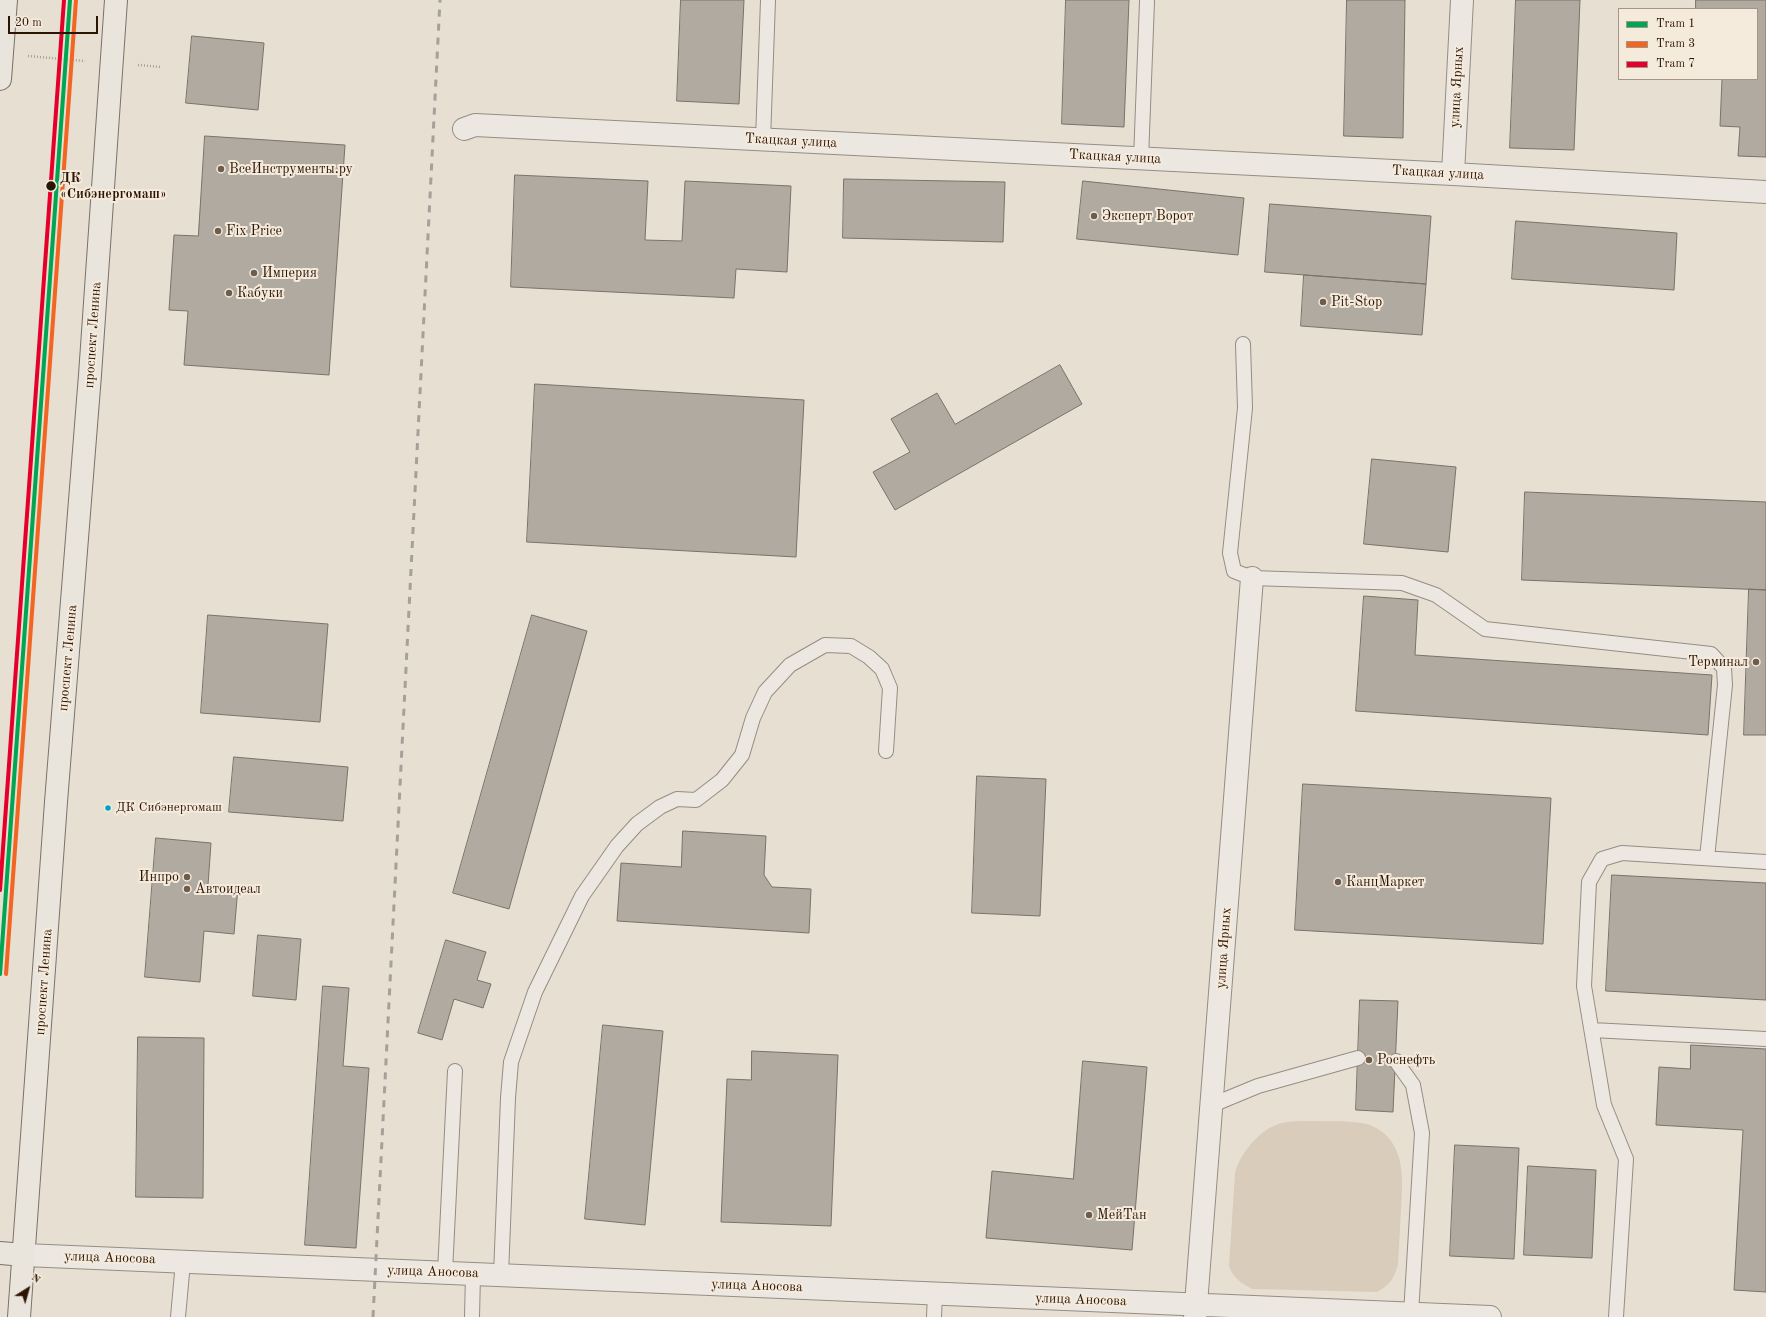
<!DOCTYPE html>
<meta charset="utf-8">
<style>
body{margin:0}
#map{position:relative;width:1766px;height:1317px;overflow:hidden;background:#e7dfd2;font-family:"Old Standard TT",serif}
canvas{display:block}
.legend{position:absolute;left:1618px;top:8px;width:140px;height:72px;box-sizing:border-box;background:#f5ebdc;border:1px solid #a59586;margin:0;padding:5px 7px;list-style:none;font-size:12px;color:#2d1506}
.legend li{display:flex;align-items:center;gap:8px;height:20px}
.legend b{width:20px;border:1px solid #a59586}
.north{position:absolute;left:8px;top:1269px;width:40px;height:40px;-webkit-text-stroke:3px #f5ebdc;paint-order:stroke;rotate:37deg;font-size:11px;font-weight:700;line-height:16px;text-align:center;color:#2d1506}
.north::after{content:'';display:block;margin:auto;width:14px;height:18px;background:#2d1506;clip-path:polygon(50% 0,100% 100%,50% 72%,0 100%)}
.scale{position:absolute;left:8px;top:16px;width:90px;height:18px;box-sizing:border-box;border:2px solid #2d1506;border-top:0;padding-left:5px;font-size:12px;line-height:14px;white-space:nowrap;color:#2d1506;-webkit-text-stroke:3px #f5ebdc;paint-order:stroke}
</style>
<div id="map">
<canvas width="1766" height="1317"></canvas>
<ul class="legend">
<li><b style="height:5px;background:#00a651"></b>Tram 1</li>
<li><b style="height:5px;background:#f26522"></b>Tram 3</li>
<li><b style="height:5px;background:#e4002b"></b>Tram 7</li>
</ul>
<div class="north">N</div>
<div class="scale">20 m</div>
</div>
<script>
const context = document.querySelector('canvas').getContext('2d');
context.lineJoin = 'round';
function fillPath(path, color) { context.fillStyle = color; context.fill(path, 'evenodd'); }
function strokePath(path, color, width, dash) { context.strokeStyle = color; context.lineWidth = width; context.lineCap = dash ? 'butt' : 'round'; context.setLineDash(dash || []); context.stroke(path); }
function label(font, color, halo, rows, align = 'center') {
  context.font = font + ' "Old Standard TT",serif'; context.lineWidth = 4; context.setLineDash([]); context.textBaseline = 'middle'; context.strokeStyle = halo; context.fillStyle = color; for (const [text, x, y, turn = 0] of rows) {
    context.save(); context.translate(x, y); context.rotate((+turn || 0) * Math.PI / 180); context.textAlign = isNaN(turn) ? turn : align; if (halo) context.strokeText(text, 0, 0); context.fillText(text, 0, 0); context.restore();
  }
}
const green = new Path2D(`
 M1340,1121C1349,1122 1361,1122 1370,1125C1406,1140 1403,1177 1401,1210C1400,1228 1399,1247 1398,1265C1394,1278 1390,1285 1377,1292L1252,1289C1241,1283 1233,1278 1229,1266L1235,1173C1240,1152 1264,1124 1287,1122C1304,1120 1322,1122 1340,1121Z`);
const building = new Path2D(`
 M681,0H744L739,104L677,101Z
 M1066,0H1129L1124,127L1062,124Z
 M1347,0H1405L1403,138L1344,136Z
 M1516,0H1580L1574,150L1510,148Z
 M1696,0H1766V157L1738,156L1740,127L1720,126L1722,79H1757V9H1696Z
 M192,36L264,43L258,110L186,103Z
 M205,136L345,145L329,375L184,365L188,311L169,310L174,235L198,236Z
 M515,175L648,181L645,240L682,241L685,181L791,186L787,272L736,269L734,298L511,287Z
 M844,179L1005,182L1003,242L843,238Z
 M1083,181L1244,198L1238,255L1077,239Z
 M1270,204L1431,216L1426,284L1265,272Z
 M1516,221L1677,233L1674,290L1512,279Z
 M1304,275L1426,284L1422,335L1301,326Z
 M1060,365L1082,404L895,510L873,472L910,452L891,419L937,393L955,424Z
 M535,384L804,400L796,557L527,542Z
 M1372,459L1456,467L1448,552L1364,544Z
 M1525,492L1766,502V590L1522,580Z
 M1749,589L1766,590V735H1744Z
 M1364,596L1418,600L1415,655L1712,675L1708,735L1356,711Z
 M208,615L328,624L320,722L201,713Z
 M532,615L587,631L509,909L453,893Z
 M234,757L348,767L343,821L229,812Z
 M977,776L1046,779L1040,916L972,913Z
 M1303,784L1551,798L1543,944L1295,930Z
 M683,831L766,836L764,875L772,887L811,889L809,933L617,921L621,863L681,867Z
 M156,838L211,843L208,885L238,887L234,934L204,931L200,982L145,977Z
 M1612,875L1766,883V1000L1606,991Z
 M258,935L301,939L296,1000L253,996Z
 M446,940L486,952L477,980L491,984L483,1008L454,999L442,1040L418,1033Z
 M323,986L349,988L343,1066L369,1068L356,1248L305,1245Z
 M1360,1000L1398,1001L1393,1112L1356,1110Z
 M603,1025L663,1031L645,1225L585,1219Z
 M138,1037L204,1038L203,1198L136,1197Z
 M1691,1045L1766,1049V1292L1734,1290L1743,1130L1656,1125L1659,1067L1690,1069Z
 M752,1051L838,1055L831,1226L721,1222L727,1079L751,1080Z
 M1083,1061L1147,1067L1132,1250L986,1238L992,1171L1073,1179Z
 M1455,1145L1519,1148L1514,1259L1450,1256Z
 M1528,1166L1596,1170L1592,1258L1524,1255Z`);
const path = new Path2D(`
 M28,56L85,61
 M138,65L161,67`);
const service = new Path2D(`
 M763,140L768,0
 M1141,159L1147,2
 M1243,344L1245,408L1230,553L1234,571L1252,578L1402,583L1436,595L1485,629L1711,654L1724,668L1725,685L1707,858
 M1592,1030L1766,1039
 M1396,1061L1413,1085L1422,1133L1411,1314
 M1212,1105L1258,1086L1358,1058
 M445,1272L455,1071
 M501,1275L508,1098L511,1062L535,992L582,896L617,846L637,824L660,807L677,799L696,800L722,780L742,755L753,718L765,692L790,665L825,645L851,646L869,657L882,669L890,688L886,751
 M178,1317L183,1262
 M472,1317L473,1274
 M934,1317L935,1293
 M1616,1317L1626,1159L1604,1105L1584,986L1589,882L1602,859L1622,853L1766,862`);
const minor = new Path2D(`
 M464,129L475,125L1453,174L1766,192
 M1453,174L1462,0
 M24,1255L1490,1317
 M1195,1317L1252,578`);
const primary = new Path2D(`
 M0,79L6,0
 M0,1253L24,1255
 M19,1317L56,802L90,375L116,0`);
const rail = new Path2D(`
 M373,1317L440,0`);
const tram1 = new Path2D(`
 M0,974L70,0`);
const tram2 = new Path2D(`
 M6,974L76,0`);
const tram3 = new Path2D(`
 M0,890L64,0`);
const markers = [
 [221,169,4,"#6e5c4d"],
 [51,186,5.5,"#2d1506"],
 [1094,216,4,"#6e5c4d"],
 [218,231,4,"#6e5c4d"],
 [254,273,4,"#6e5c4d"],
 [229,293,4,"#6e5c4d"],
 [1323,302,4,"#6e5c4d"],
 [1756,662,4,"#6e5c4d"],
 [108,808,3.5,"#02a2c4"],
 [187,877,4,"#6e5c4d"],
 [1338,882,4,"#6e5c4d"],
 [187,889,4,"#6e5c4d"],
 [1369,1060,4,"#6e5c4d"],
 [1089,1215,4,"#6e5c4d"]
];
const busNames = [
 ["ДК Сибэнергомаш",116,808]
];
const streetNames = [
 ["улица Ярных",1457,87,-87],
 ["Ткацкая улица",791,141,3],
 ["Ткацкая улица",1115,157,3],
 ["Ткацкая улица",1438,173,3],
 ["проспект Ленина",93,335,-86],
 ["проспект Ленина",68,658,-85],
 ["улица Ярных",1224,948,-86],
 ["проспект Ленина",44,982,-86],
 ["улица Аносова",110,1258,2],
 ["улица Аносова",433,1272,2],
 ["улица Аносова",757,1286,2],
 ["улица Аносова",1081,1300,2]
];
const poiNames = [
 ["ВсеИнструменты.ру",229,169],
 ["Эксперт Ворот",1102,216],
 ["Fix Price",226,231],
 ["Империя",262,273],
 ["Кабуки",237,293],
 ["Pit-Stop",1331,302],
 ["Терминал",1748,662,"right"],
 ["Инпро",179,877,"right"],
 ["КанцМаркет",1346,882],
 ["Автоидеал",195,889],
 ["Роснефть",1377,1060],
 ["МейТан",1097,1215]
];
const stopNames = [
 ["ДК",60,178],
 ["«Сибэнергомаш»",60,194]
];
fillPath(green, '#daccbb');
fillPath(building, '#b1aaa0');
strokePath(building, '#7a7269', 1);
strokePath(service, '#948d84', 16);
strokePath(minor, '#948d84', 24);
strokePath(primary, '#7a7269', 24);
strokePath(path, '#a6a09a', 2.5, [1, 2]);
strokePath(service, '#ece8e1', 14);
strokePath(minor, '#ece8e1', 22);
strokePath(primary, '#e9e4dc', 22);
strokePath(rail, '#a6a09a', 3, [7, 7]);
strokePath(tram1, '#00a651', 4);
strokePath(tram2, '#f26522', 4);
strokePath(tram3, '#e4002b', 4);
for (const [x, y, r, color] of markers) { const dot = new Path2D(); dot.arc(x, y, r, 0, 2 * Math.PI); context.fillStyle = color; context.fill(dot); strokePath(dot, '#f5ebdc', 1.5); }
label('13px', '#2d1506', '#f5ebdc', busNames, 'left');
label('14px', '#2d1506', '#f5ebdc', streetNames);
label('14px', '#2d1506', '#f5ebdc', poiNames, 'left');
label('bold 14px', '#2d1506', '#f5ebdc', stopNames, 'left');
</script>
